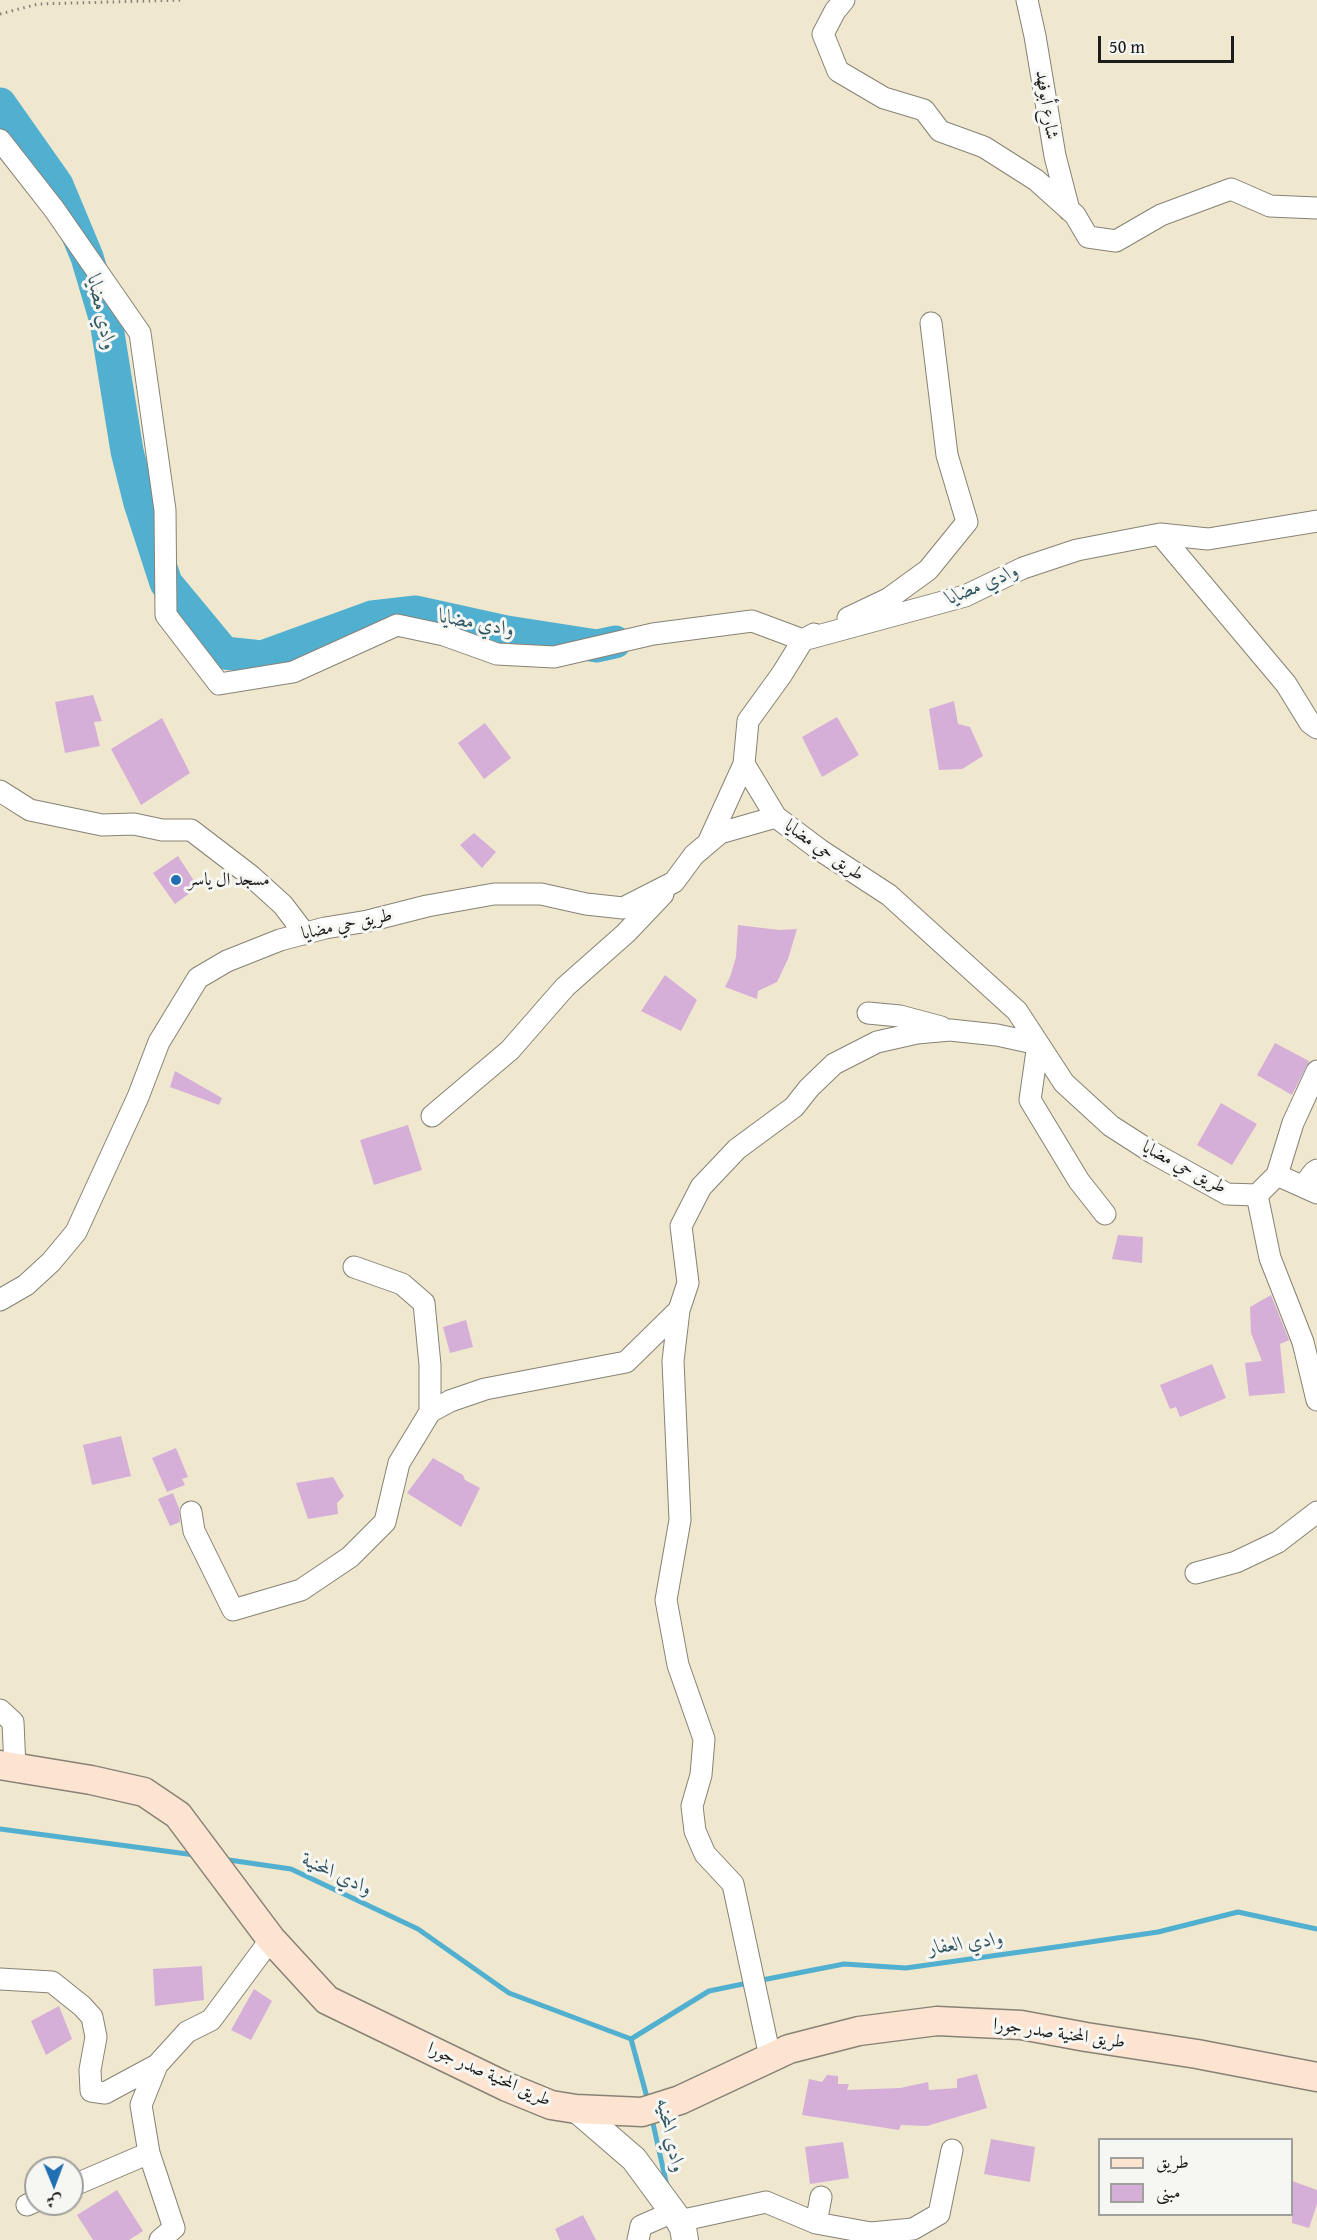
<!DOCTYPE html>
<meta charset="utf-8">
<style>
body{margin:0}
#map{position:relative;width:1317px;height:2240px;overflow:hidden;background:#efe7ce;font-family:"Gentium Book Plus",Amiri,serif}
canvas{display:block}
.legend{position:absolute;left:1098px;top:2138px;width:195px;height:78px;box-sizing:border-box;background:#f6f6f2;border:2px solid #9f9f9c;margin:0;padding:8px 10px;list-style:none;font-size:18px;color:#1c1c1c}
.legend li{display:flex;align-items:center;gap:12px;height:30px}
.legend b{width:30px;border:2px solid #9f9f9c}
.north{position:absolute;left:24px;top:2156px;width:60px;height:60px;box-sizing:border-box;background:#f6f6f2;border:2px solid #9f9f9c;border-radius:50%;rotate:179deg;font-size:16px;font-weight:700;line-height:24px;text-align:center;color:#1c1c1c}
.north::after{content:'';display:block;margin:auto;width:21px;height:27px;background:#1f6fb2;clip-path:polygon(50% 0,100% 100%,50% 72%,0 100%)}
.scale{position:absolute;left:1098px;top:36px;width:136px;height:27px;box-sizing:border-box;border:3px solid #1c1c1c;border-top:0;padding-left:8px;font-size:18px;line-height:21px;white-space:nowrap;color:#1c1c1c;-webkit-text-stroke:4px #f6f6f2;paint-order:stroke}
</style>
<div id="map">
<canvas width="1317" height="2240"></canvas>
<ul class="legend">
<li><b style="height:8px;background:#fde4d0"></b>طريق</li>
<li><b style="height:16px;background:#d6afd9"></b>مبنى</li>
</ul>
<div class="north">ش</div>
<div class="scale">50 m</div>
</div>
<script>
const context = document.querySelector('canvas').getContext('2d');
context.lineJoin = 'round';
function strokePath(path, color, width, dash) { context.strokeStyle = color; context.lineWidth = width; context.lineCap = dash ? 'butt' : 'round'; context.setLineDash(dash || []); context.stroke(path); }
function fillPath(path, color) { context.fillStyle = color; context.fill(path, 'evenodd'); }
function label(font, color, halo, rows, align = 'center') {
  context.font = font + ' "Gentium Book Plus",Amiri,serif'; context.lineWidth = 6; context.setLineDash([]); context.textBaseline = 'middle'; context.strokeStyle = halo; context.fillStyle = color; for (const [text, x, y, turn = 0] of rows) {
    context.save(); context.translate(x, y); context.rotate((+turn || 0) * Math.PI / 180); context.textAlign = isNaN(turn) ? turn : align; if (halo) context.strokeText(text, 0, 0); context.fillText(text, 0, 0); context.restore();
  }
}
const stream = new Path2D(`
 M0,1829L195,1855
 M222,1859L291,1869L418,1929L509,1993L631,2039
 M757,1981L844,1964L906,1968L1063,1946L1158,1932L1238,1912L1317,1929
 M631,2039L709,1991L748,1983
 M631,2039L648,2101
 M652,2119L667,2186`);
const river = new Path2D(`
 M0,104L57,185L87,257L106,321L127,451L140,503L166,583L224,653L262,657L372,617L416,612L507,632L597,646L615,642`);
const building = new Path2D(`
 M93,695L102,721L94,722L100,746L65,753L55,702Z
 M954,701L958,724L970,727L983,756L962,769L939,770L929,709Z
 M837,717L859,755L822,777L802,737Z
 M162,718L190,773L141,805L111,749Z
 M485,723L511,758L484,779L458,743Z
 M474,833L496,852L482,868L460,845Z
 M178,856L198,887L175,904L153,873Z
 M738,925L779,930L797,929L788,959L777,982L758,991L757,999L725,987L730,977L736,957Z
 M665,975L697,1000L681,1031L641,1011Z
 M1275,1043L1309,1061L1292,1095L1257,1075Z
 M175,1071L222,1098L219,1105L170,1087Z
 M1221,1103L1257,1124L1232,1165L1197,1145Z
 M408,1125L422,1170L374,1185L360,1140Z
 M1118,1235L1143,1237L1142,1263L1112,1259Z
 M1271,1295L1289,1340L1280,1344L1285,1393L1249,1396L1245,1363L1262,1361L1251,1333L1250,1307Z
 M466,1320L473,1347L450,1353L443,1327Z
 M1212,1364L1226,1398L1180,1417L1176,1407L1170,1409L1160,1385Z
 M121,1436L131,1476L92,1485L83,1445Z
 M176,1448L188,1477L182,1479L185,1485L167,1492L152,1458Z
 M433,1458L463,1475L465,1480L480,1488L461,1527L407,1493Z
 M333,1477L344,1496L337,1503L338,1514L308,1519L296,1483Z
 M173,1493L179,1508L180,1522L170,1526L158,1499Z
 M202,1966L204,2000L155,2006L153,1969Z
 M254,1989L272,2001L251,2040L231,2030Z
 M59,2006L72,2039L46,2055L31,2021Z
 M977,2074L987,2108L927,2126L901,2125L899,2130L802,2115L809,2079L822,2082L827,2075L838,2076V2084H849L847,2090L900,2088L928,2082L929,2090L957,2088V2079Z
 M991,2139L1035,2147L1030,2182L984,2174Z
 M843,2142L849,2178L810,2184L805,2147Z
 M1292,2181L1317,2190V2204L1309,2228L1292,2223Z
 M117,2190L143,2231L129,2240H93L77,2215Z
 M583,2215L596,2240H560L555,2229Z`);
const path = new Path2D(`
 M0,14L38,4L184,0`);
const minor = new Path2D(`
 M844,0L835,11L823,34L838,71L884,98L924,110L940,131L984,147L1036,180L1075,215L1088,237L1116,241L1161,215L1231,189L1270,206L1317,208
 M1027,0L1035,36L1055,156L1069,210
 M0,140L54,209L140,333L165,510L166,615L219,684L293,672L397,625L444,635L497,654L554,657L653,634L752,621L803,640L965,596L1023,568L1077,550L1160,534L1208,539L1317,521
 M1160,534L1286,684L1310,723L1317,728
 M848,618L888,599L928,570L967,522L947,455L931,323
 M0,791L30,810L102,825L134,824L162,830H191L251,876L283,905L305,934
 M776,817L744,764L748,721L782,674L803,640L814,634
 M708,843L744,764
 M868,1013L900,1016L941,1027
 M432,1116L510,1050L565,987L626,933L663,894
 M1277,1175L1317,1193
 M1303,1186L1314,1172L1317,1170
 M1257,1195L1270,1258L1303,1342L1317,1400
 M354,1267L402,1284L424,1303L430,1365V1412L450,1401L485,1389L626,1362L679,1310
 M0,1300L26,1285L51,1262L76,1232L138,1097L159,1042L198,978L227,961L280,940L325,928L368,921L427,906L494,894H541L586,904L623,908L674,882L694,855L720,833L776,817L820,850L889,895L1017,1011L1064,1083L1111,1126L1153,1153L1227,1194L1257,1195L1277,1175L1293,1123L1317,1071
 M191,1512L194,1531L233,1610L301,1590L350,1557L385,1522L399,1463L430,1412
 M1196,1573L1236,1562L1278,1542L1317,1512
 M0,1710L13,1722L15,1768
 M0,1979L52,1982L82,2006L92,2017L96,2037L90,2070L91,2091L105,2093L157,2065
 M770,2057L733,1884L705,1854L695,1831L692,1806L701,1775L704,1739L678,1665L666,1600L680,1520L673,1361L679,1310L688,1283L681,1226L701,1187L737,1149L794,1107L809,1088L834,1064L877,1042L917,1033L950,1030L997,1035L1038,1044L1030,1100L1079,1181L1105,1214
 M72,2186L149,2153
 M27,2205L36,2201
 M679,2221L766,2202L816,2223L871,2233L913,2229L939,2214L952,2150
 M816,2223L821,2197
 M160,2240L174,2228L149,2153L141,2105L157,2065L187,2032L211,2020L271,1939
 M638,2240L641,2226L673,2212`);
const tertiary = new Path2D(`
 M576,2109L634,2159L676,2216L683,2228L685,2240`);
const secondary = new Path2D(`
 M0,1765L91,1780L144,1792L178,1815L271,1939L327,2000L507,2087L551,2105L576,2109L642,2112L680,2100L789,2049L859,2031L937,2021L1021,2025L1086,2037L1197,2054L1317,2077`);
const markers = [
 [176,880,6,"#1f6fb2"]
];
const streetNames = [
 ["شارع أبوفهد",1046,105,81],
 ["طريق حي مضايا",824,851,35],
 ["طريق حي مضايا",347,925,-12],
 ["طريق حي مضايا",1184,1168,28],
 ["طريق المحنية صدر جورا",1059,2034,8],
 ["طريق المحنية صدر جورا",489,2075,24]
];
const poiNames = [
 ["مسجد ال ياسر",188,880]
];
const waterNames = [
 ["وادي مضايا",101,313,77],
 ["وادي مضايا",983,585,-23],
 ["وادي مضايا",477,624,11],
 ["وادي المحنية",337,1875,25],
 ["وادي العفار",966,1944,-8],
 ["وادي المحنيه",670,2136,77]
];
strokePath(stream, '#51b0d0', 5);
strokePath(river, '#51b0d0', 33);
fillPath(building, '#d6afd9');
strokePath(minor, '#868275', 23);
strokePath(tertiary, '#868275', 28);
strokePath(secondary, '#868275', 31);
strokePath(path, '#868275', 3, [1.5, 4.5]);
strokePath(minor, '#fff', 21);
strokePath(tertiary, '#fff', 26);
strokePath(secondary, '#fde4d0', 28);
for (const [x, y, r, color] of markers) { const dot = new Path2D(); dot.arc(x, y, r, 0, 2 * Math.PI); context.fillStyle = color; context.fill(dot); strokePath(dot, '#f6f6f2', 2); }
label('18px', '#1c1c1c', '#f6f6f2', streetNames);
label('18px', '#1c1c1c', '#f6f6f2', poiNames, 'left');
label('italic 20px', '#315764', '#f6f6f2', waterNames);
</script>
